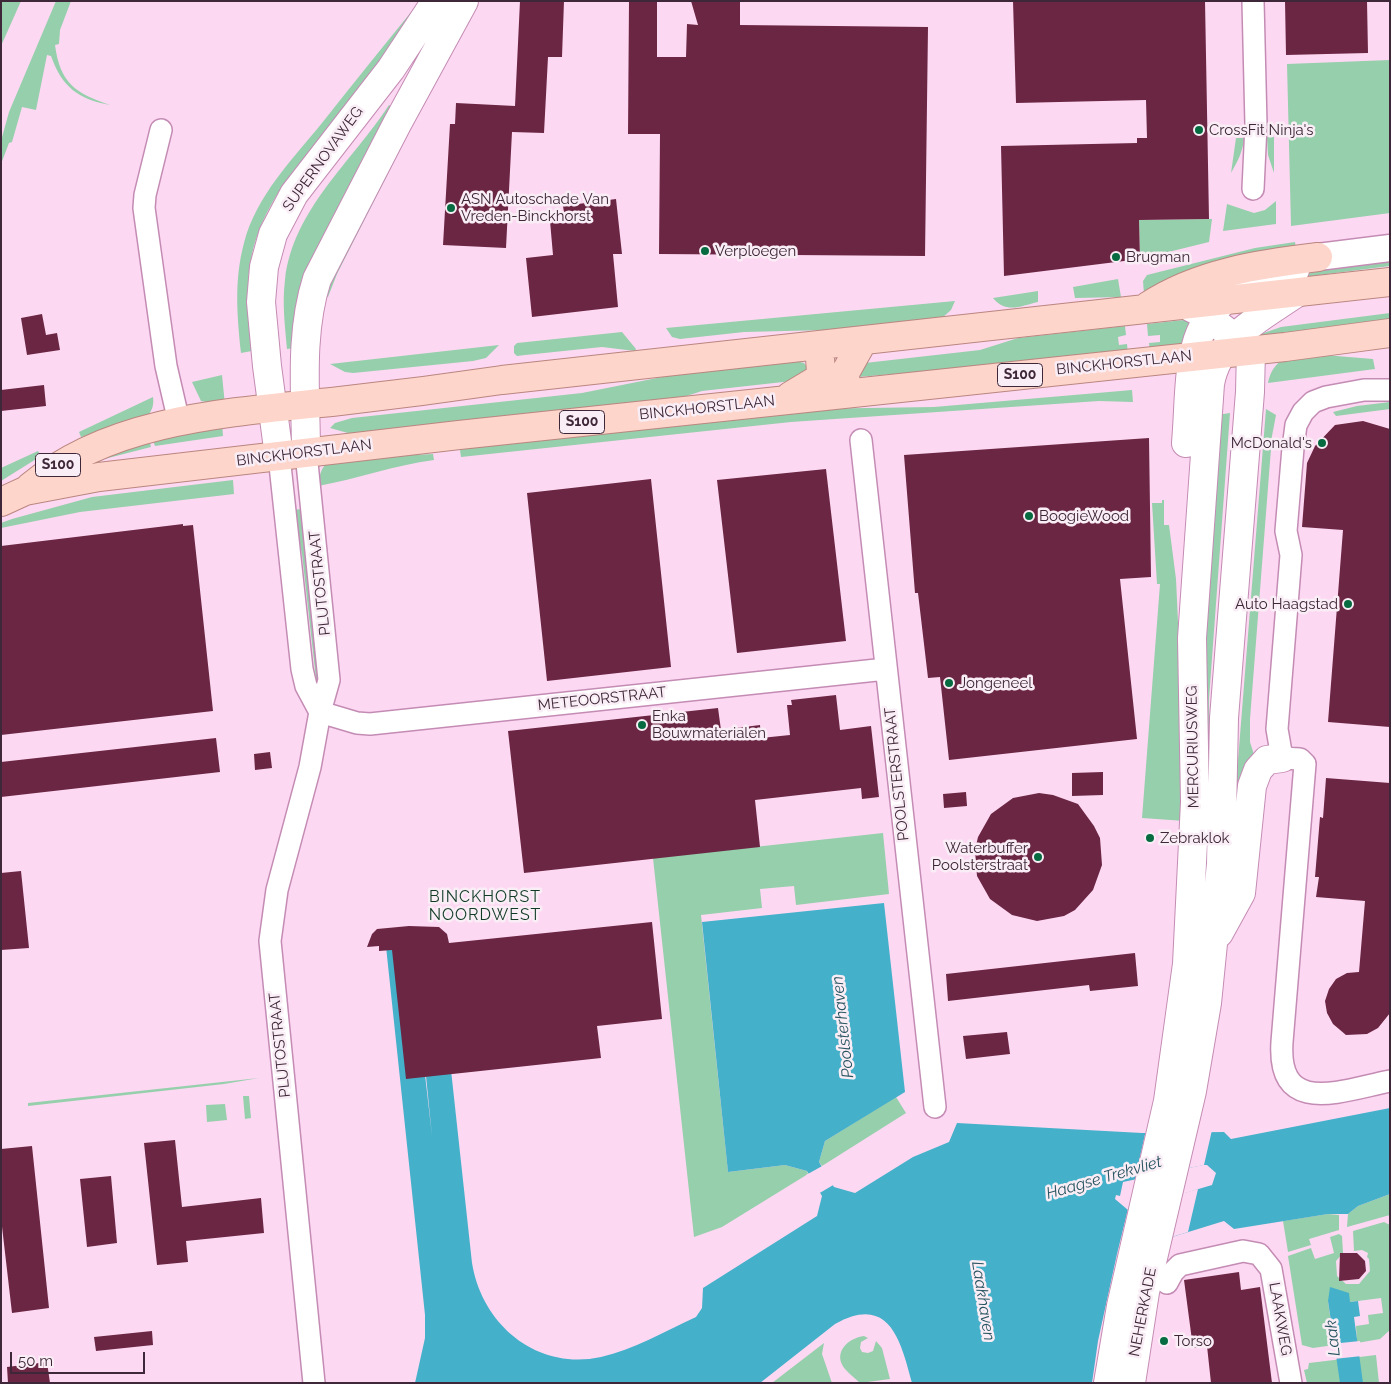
<!DOCTYPE html>
<style>
body{margin:0}
#map{position:relative;width:1391px;height:1384px;overflow:hidden;background:#fdd8f2;font-family:Raleway,sans-serif}
canvas{display:block}
.frame{position:absolute;inset:0;border:2px solid #3e2738;pointer-events:none}
.scale{position:absolute;left:10px;top:1352px;width:135px;height:22px;box-sizing:border-box;border:2px solid #3e2738;border-top:0;padding-left:6px;font-size:15px;line-height:18px;white-space:nowrap;color:#3e2738;-webkit-text-stroke:4px #faeef6;paint-order:stroke}
</style>
<div id="map">
<canvas width="1391" height="1384"></canvas>
<div class="frame"></div>
<div class="scale">50 m</div>
</div>
<script>
const context = document.querySelector('canvas').getContext('2d');
context.lineJoin = 'round';
function fillPath(path, color) { context.fillStyle = color; context.fill(path, 'evenodd'); }
function strokePath(path, color, width, dash) { context.strokeStyle = color; context.lineWidth = width; context.lineCap = dash ? 'butt' : 'round'; context.setLineDash(dash || []); context.stroke(path); }
function label(font, color, halo, rows, align = 'center') {
  context.font = font + ' Raleway,sans-serif'; context.lineWidth = 5; context.setLineDash([]); context.textBaseline = 'middle'; context.strokeStyle = halo; context.fillStyle = color; for (const [text, x, y, turn = 0] of rows) {
    context.save(); context.translate(x, y); context.rotate((+turn || 0) * Math.PI / 180); context.textAlign = isNaN(turn) ? turn : align; if (halo) context.strokeText(text, 0, 0); context.fillText(text, 0, 0); context.restore();
  }
}
const green = new Path2D(`
 M1,1H21L1,46Z
 M56,1H71L60,30L59,44L55,45C60,83 75,93 110,105C78,99 62,87 51,56L47,55L36,110L22,107L12,142L9,143L1,164V141L9,112Z
 M420,1H430L291,174C246,236 243,277 252,351L241,353C237,315 234,280 244,243C256,196 292,160 322,123C354,82 387,42 420,1Z
 M1390,60V213L1291,226L1287,64Z
 M389,105L394,108L295,348L287,349C285,326 282,303 285,280C293,209 352,162 389,105Z
 M1267,137H1274V173L1268,155Z
 M1236,138H1244C1243,151 1238,161 1231,173Z
 M392,148L399,152L337,274L328,297H323Z
 M1276,201V224L1223,231L1227,204L1254,213L1265,210Z
 M1212,219L1209,242L1140,259L1139,220Z
 M1295,242L1297,255L1144,294L1143,281L1147,275L1255,248Z
 M1390,261V266L1272,281L1326,270Z
 M1118,279L1121,297L1075,298L1073,287Z
 M1038,291V302C1021,306 1006,314 993,298Z
 M955,301L951,310L942,318L827,330L744,332L680,339L672,337L666,328Z
 M1390,313V324L1255,336L1281,327Z
 M1184,320L1191,323L1185,348L1150,352L1149,343L1160,342V335L1148,336L1147,324Z
 M1125,326L1126,335L1118,337L1119,345L1127,344L1128,354L858,377L865,363L980,350L1018,338Z
 M622,332L636,349L635,351L602,347L525,355L517,356L514,353V346L517,343Z
 M499,345L486,358L473,361L353,373L345,372L330,364Z
 M1300,353L1373,359L1375,369L1268,383C1272,364 1282,358 1300,353Z
 M796,361L804,363C810,370 806,374 801,380L702,391L671,401L355,435L330,428L335,423L352,418L582,393L672,375Z
 M222,375L225,405L201,401L192,382Z
 M1132,390L1133,402L1099,401L791,422L461,457L460,450L496,441L800,409L934,407Z
 M153,397C158,429 104,432 81,437L79,432Z
 M1390,402V409L1336,416L1333,412L1357,406Z
 M1266,409L1276,415L1272,436L1250,719V742L1255,758L1228,886Z
 M1230,413L1209,699L1208,879L1201,910L1202,686L1217,415Z
 M222,423L223,436L155,446L152,438Z
 M149,439L151,447L73,467Z
 M38,451L41,456L1,481V468Z
 M433,454L434,460C395,465 357,479 318,486C319,477 321,466 329,462C357,449 403,457 433,454Z
 M233,480L234,494L80,512L1,528V523L12,519L92,497Z
 M1162,500H1164V525H1169L1176,579L1185,770V821L1142,818L1160,584H1157L1152,503H1162Z
 M302,509L322,696L318,697L302,554L292,510Z
 M883,833L889,894L796,905L794,886L760,889L762,908L701,915L728,1172L785,1165L807,1171L808,1174L722,1227L694,1237L653,858Z
 M259,1078L224,1084L28,1106V1103Z
 M243,1096H249L251,1118L245,1119Z
 M896,1097L906,1113L822,1166L819,1162L825,1141Z
 M225,1104L227,1120L207,1122L206,1105Z
 M1390,1194V1215L1347,1227L1348,1214L1358,1206Z
 M1328,1214L1339,1215V1230L1309,1239L1311,1245L1288,1252L1283,1221Z
 M1384,1222L1390,1225V1330L1380,1339L1357,1343L1356,1326L1369,1324L1368,1315L1383,1313L1381,1298L1350,1302L1328,1301L1334,1345L1313,1348L1302,1345L1288,1256L1311,1248L1315,1259L1334,1253L1330,1237L1339,1234L1342,1236L1343,1253L1336,1261L1337,1276L1346,1284H1359L1370,1271L1369,1259L1367,1257L1368,1253L1362,1250L1354,1251L1353,1231Z
 M864,1336L868,1338L861,1342L860,1348L862,1352L868,1353L873,1351L876,1341L882,1348L890,1379L860,1383C855,1378 849,1374 845,1369C832,1353 848,1338 864,1336Z
 M824,1343L822,1354L832,1383H772Z
 M1376,1355L1379,1383H1307L1304,1370L1308,1369L1309,1363Z`);
const water = new Path2D(`
 M884,903L905,1092L825,1141L819,1162L834,1187L855,1193L913,1157L949,1142L957,1123L1142,1133L1224,1132L1231,1139L1390,1108V1194L1358,1206L1348,1214H1328L1234,1229L1224,1221L1117,1254L1098,1341L1092,1383H912C901,1342 890,1293 835,1324L760,1383H415L425,1338V1315L385,937L409,935L432,1136L412,935L436,932L472,1263C482,1325 537,1371 601,1357C633,1350 665,1331 696,1317L702,1308L703,1288L817,1216L822,1196L807,1171L785,1165L728,1172L702,922ZM1203,1165H1207L1216,1173L1212,1185L1128,1210L1115,1199L1116,1195L1120,1196L1123,1182Z
 M1330,1287L1349,1293L1350,1302L1358,1301L1360,1316L1354,1317L1363,1383H1340L1328,1301Z`);
const pier = new Path2D(`
 M1146,1130H1212L1204,1165L1135,1179Z
 M824,1165L835,1184L818,1194L806,1175Z
 M1198,1189L1188,1232L1117,1254L1128,1209Z
 M1360,1341L1362,1356L1334,1359L1331,1344Z`);
const building = new Path2D(`
 M520,1H564L562,57H548L544,133L512,132L506,248L443,245L450,124H455L456,103L515,106Z
 M629,1H657V57H686L687,24L698,25L691,1H740V25L928,27L925,256L659,254L660,134H628Z
 M1013,1H1205L1209,219L1139,220L1140,259L1004,276L1001,146L1137,143V138H1147L1146,100L1016,103Z
 M1285,1H1367L1368,53L1286,55Z
 M616,199L622,254H613L618,307L532,317L526,258L553,255L550,221L565,219L563,206Z
 M42,314L46,335L57,333L60,350L27,355L21,318Z
 M44,385L46,406L1,411V390Z
 M1363,421L1390,429V727L1328,722L1343,530L1302,527L1307,463L1315,446L1335,425Z
 M1149,438L1151,577L1120,579L1137,739L949,760L940,677L928,678L918,593H915L904,455Z
 M826,469L846,641L737,653L717,480Z
 M651,479L671,667L547,681L527,493Z
 M183,524V526L193,525L213,711L1,735V546Z
 M836,695L840,730L871,726L879,797L862,799L861,788L755,800L760,847L524,873L508,731L718,708L721,730L760,725L761,738L790,735L787,705H792L791,700Z
 M216,738L220,772L1,797V762Z
 M270,752L272,768L255,770L254,754Z
 M1103,772V795L1072,796V773Z
 M1326,778L1390,783V1013L1378,1028L1367,1034L1346,1035L1333,1024L1327,1013L1325,1001L1329,989L1336,979L1347,973L1359,972L1365,901L1316,897L1319,877H1315L1320,817L1323,818Z
 M966,792L967,806L944,808L943,794Z
 M1039,793L1053,795L1078,804L1094,826L1100,838L1102,865L1093,890L1075,910L1064,916L1037,921L1012,915L990,899L977,876L975,850L978,837L991,814L1013,798Z
 M21,871L29,948L1,950V873Z
 M652,922L662,1019L597,1026L601,1058L406,1079L392,950L379,951V946L367,947L372,934L377,929L409,926L439,927L447,934L449,943Z
 M1135,953L1138,986L1090,991L1089,985L948,1001L946,974Z
 M1007,1032L1010,1054L966,1059L963,1036Z
 M175,1140L182,1207L261,1198L264,1233L186,1241L188,1262L157,1265L144,1143Z
 M32,1146L49,1308L12,1313L1,1218V1149Z
 M111,1176L117,1243L87,1247L80,1179Z
 M1340,1253H1357L1365,1261L1366,1271L1359,1279L1339,1281Z
 M1239,1272L1241,1290L1260,1287L1272,1383H1211L1207,1346L1193,1348L1184,1280Z
 M152,1331L153,1345L96,1351L94,1337Z
 M47,1362L50,1383H8L7,1367Z`);
const minor = new Path2D(`
 M1253,1L1256,125L1253,189
 M161,130L145,195L144,208L166,366L179,422
 M1390,390H1364L1326,397L1313,402L1303,412L1296,425L1293,448L1286,531L1291,555L1277,729L1282,758L1300,759L1305,764L1282,1042C1277,1118 1343,1090 1390,1081
 M861,440L935,1107
 M306,453L329,680L320,712L310,767L277,890L270,941L314,1383
 M279,456L302,669L306,686L320,712
 M320,712L357,723L370,724L886,669
 M1167,1283L1173,1272L1180,1265L1243,1251L1259,1254L1271,1269L1291,1383`);
const tertiary = new Path2D(`
 M1318,257L1390,248`);
const secondary = new Path2D(`
 M1186,443C1192,373 1181,308 1262,279C1273,275 1284,273 1295,270
 M306,453C306,395 299,335 317,279L397,124L464,1
 M279,456L267,366L261,302L264,267L273,234L294,194L391,69L436,1
 M1219,933L1241,893L1252,786L1258,770L1267,760L1282,758
 M1108,1383L1121,1306L1168,1101L1187,964L1195,802L1192,638L1210,384C1218,338 1260,318 1295,294
 M1131,1383L1145,1292L1192,1091L1207,1003L1221,864L1224,718L1250,392L1251,350L1204,314L1188,306`);
const primary = new Path2D(`
 M1148,306C1198,273 1260,264 1318,257
 M846,393L845,373L863,341
 M790,396L820,378L821,372L819,345
 M30,487C112,417 237,412 340,401C394,395 448,388 502,380L1390,282
 M1,502L25,491L99,477L459,435L1285,347L1390,333`);
const markers = [
 [1199,130,5,"#066b40"],
 [451,208,5,"#066b40"],
 [705,251,5,"#066b40"],
 [1116,257,5,"#066b40"],
 [1322,443,5,"#066b40"],
 [1029,516,5,"#066b40"],
 [1348,604,5,"#066b40"],
 [949,683,5,"#066b40"],
 [642,725,5,"#066b40"],
 [1150,838,5,"#066b40"],
 [1038,857,5,"#066b40"],
 [1164,1341,5,"#066b40"]
];
const shields = [
 [1020,375,45],
 [582,422,45],
 [58,465,45]
];
const shieldNames = [
 ["S100",1020,375],
 ["S100",582,422],
 ["S100",58,465]
];
const poiNames = [
 ["CrossFit Ninja's",1209,130],
 ["ASN Autoschade Van",461,199],
 ["Vreden-Binckhorst",461,216],
 ["Verploegen",715,251],
 ["Brugman",1126,257],
 ["McDonald's",1312,443,"right"],
 ["BoogieWood",1039,516],
 ["Auto Haagstad",1338,604,"right"],
 ["Jongeneel",959,683],
 ["Enka",652,716],
 ["Bouwmaterialen",652,733],
 ["Zebraklok",1160,838],
 ["Waterbuffer",1028,848,"right"],
 ["Poolsterstraat",1028,865,"right"],
 ["Torso",1174,1341]
];
const streetNames = [
 ["SUPERNOVAWEG",323,159,-54],
 ["BINCKHORSTLAAN",1124,363,-6],
 ["BINCKHORSTLAAN",707,408,-6],
 ["BINCKHORSTLAAN",304,453,-7],
 ["PLUTOSTRAAT",320,583,-96],
 ["METEOORSTRAAT",602,699,-6],
 ["MERCURIUSWEG",1193,747,-91],
 ["POOLSTERSTRAAT",897,774,-96],
 ["PLUTOSTRAAT",280,1045,-96],
 ["NEHERKADE",1143,1312,-79],
 ["LAAKWEG",1280,1319,80]
];
const neighbourhoodNames = [
 ["BINCKHORST",485,897],
 ["NOORDWEST",485,915]
];
const waterNames = [
 ["Poolsterhaven",843,1027,-96],
 ["Haagse Trekvliet",1104,1178,-16],
 ["Laakhaven",983,1301,81],
 ["Laak",1333,1338,-96]
];
fillPath(green, '#96cfac');
fillPath(water, '#45b0ca');
fillPath(pier, '#fdd8f2');
fillPath(building, '#6b2643');
strokePath(minor, '#c48cb4', 24);
strokePath(tertiary, '#c48cb4', 29);
strokePath(secondary, '#c48cb4', 30);
strokePath(primary, '#ba8680', 30);
strokePath(minor, '#fff', 21);
strokePath(tertiary, '#fff', 26);
strokePath(secondary, '#fff', 28);
strokePath(primary, '#fdd5ca', 28);
for (const [x, y, r, color] of markers) { const dot = new Path2D(); dot.arc(x, y, r, 0, 2 * Math.PI); context.fillStyle = color; context.fill(dot); strokePath(dot, '#faeef6', 2); }
for (const [x, y, w] of shields) { const box = new Path2D(); box.roundRect(x - w / 2, y - 11.5, w, 23, 4); context.fillStyle = '#faeef6'; context.fill(box); strokePath(box, '#3e2738', 1); }
label('bold 14px', '#3e2738', null, shieldNames);
label('15px', '#3e2738', '#faeef6', poiNames, 'left');
label('15px', '#3e2738', '#faeef6', streetNames);
context.letterSpacing = '1px';
label('16px', '#123b26', '#faeef6', neighbourhoodNames);
context.letterSpacing = '0px';
label('italic 16px', '#275460', '#faeef6', waterNames);
</script>
